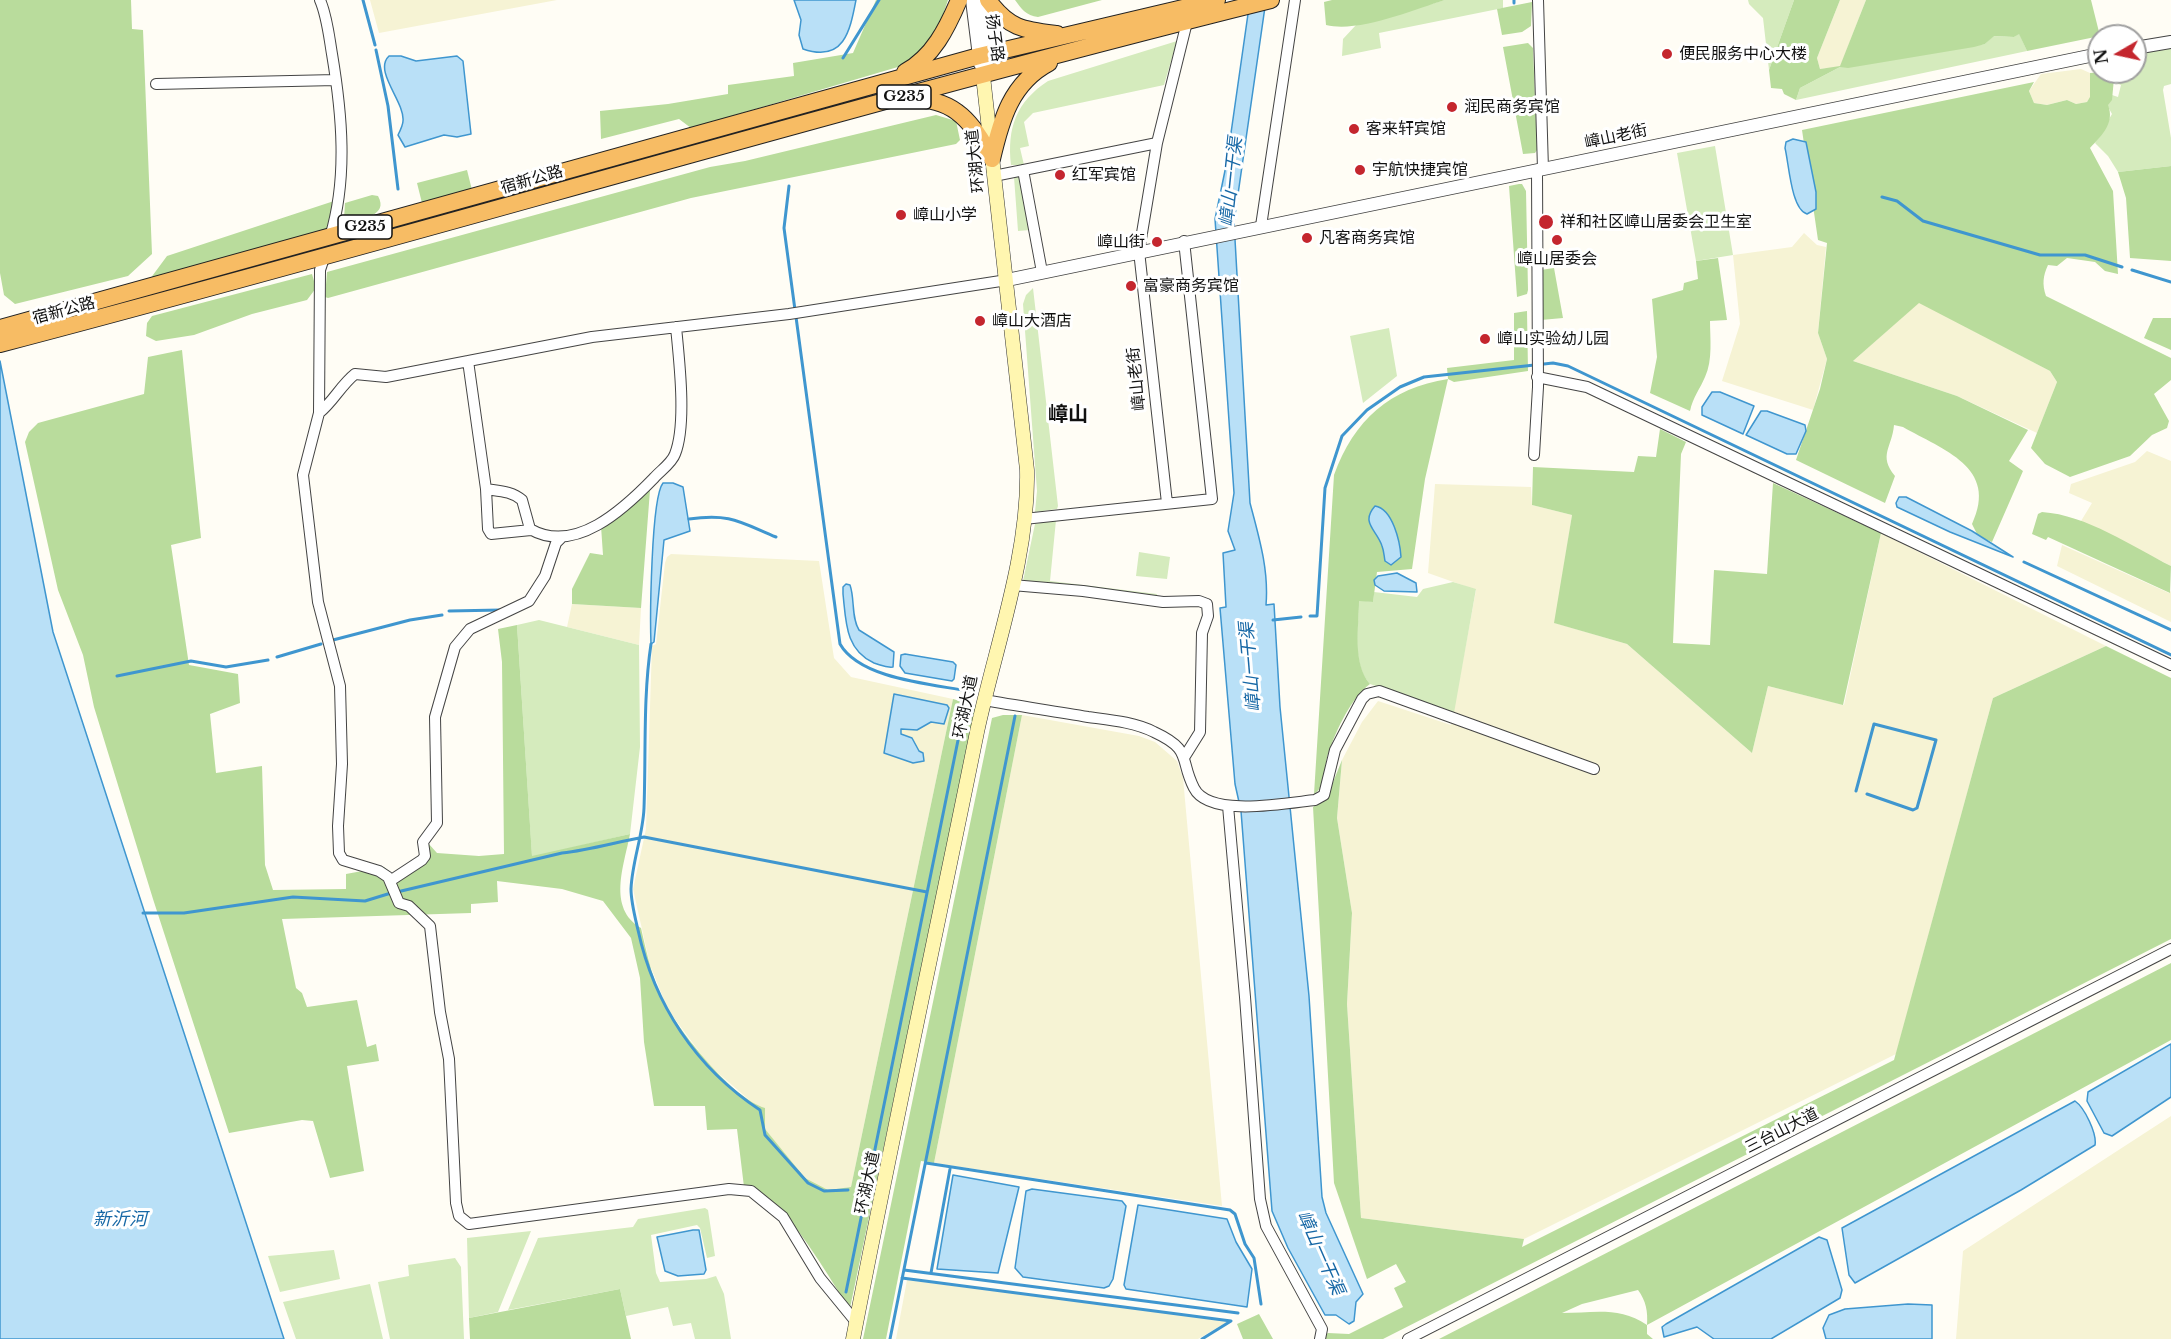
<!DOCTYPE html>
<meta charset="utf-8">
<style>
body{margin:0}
#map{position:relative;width:2171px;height:1339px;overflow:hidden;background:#fffdf5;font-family:"Libre Baskerville",serif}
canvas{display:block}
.north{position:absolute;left:2087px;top:24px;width:60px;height:60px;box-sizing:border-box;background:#fff;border:2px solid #a0a0a0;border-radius:50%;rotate:261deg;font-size:16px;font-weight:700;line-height:24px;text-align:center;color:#111}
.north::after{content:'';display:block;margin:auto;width:21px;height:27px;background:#c4262e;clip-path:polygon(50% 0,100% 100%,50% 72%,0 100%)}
</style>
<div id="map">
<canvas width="2171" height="1339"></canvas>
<div class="north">N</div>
</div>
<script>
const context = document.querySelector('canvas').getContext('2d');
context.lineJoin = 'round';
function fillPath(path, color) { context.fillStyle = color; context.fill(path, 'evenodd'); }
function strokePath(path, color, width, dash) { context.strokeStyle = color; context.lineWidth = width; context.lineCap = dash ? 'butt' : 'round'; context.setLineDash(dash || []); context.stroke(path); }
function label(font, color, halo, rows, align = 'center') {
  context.font = font + ' "Libre Baskerville","Noto Sans SC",serif'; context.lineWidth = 6; context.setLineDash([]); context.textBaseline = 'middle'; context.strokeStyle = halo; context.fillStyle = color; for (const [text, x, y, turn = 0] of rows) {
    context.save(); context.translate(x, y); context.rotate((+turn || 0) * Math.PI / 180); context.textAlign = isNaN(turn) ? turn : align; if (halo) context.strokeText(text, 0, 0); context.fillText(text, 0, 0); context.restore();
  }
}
const farmland = new Path2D(`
 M370,0H557L379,33Z
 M1840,0H1866L1840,67L1820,69L1817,58Z
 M2081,69L2090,73V98L2087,102L2076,104L2067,100L2047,105L2034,103L2029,91L2041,74Z
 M1804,233L1817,245L1826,247L1818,333L1827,359L1813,410L1722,381L1740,324L1733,255L1792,247Z
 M1919,302L2050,371L2057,382L2037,433L1957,396L1853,361Z
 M2147,451L2171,461V566L2081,521L2092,503L2069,493L2071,484L2135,462Z
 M1435,484L1531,487L1532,505L1572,515L1555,623L1627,644L1752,753L1768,686L1844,705L1881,533L2106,646L1993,698L1896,1054L1524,1239L1361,1218L1347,1004L1352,913L1337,818L1342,760L1362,722L1378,701L1451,725L1476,590L1428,573Z
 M2062,545L2169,593L2171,591V622L2057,566Z
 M671,554L819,561L834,658L851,677L953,699L851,1187L829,1190L818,1186L805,1178L787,1158L765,1129L755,1105L710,1066L668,1010L650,965L633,889L646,829L652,646L656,644L665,563L667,557Z
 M572,604L641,608L639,645L567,627Z
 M1022,715L1139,736L1155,742L1177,761L1183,778L1222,1206L934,1163Z
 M2171,1116V1339H1956L1963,1251Z
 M907,1280L1229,1321L1198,1339H896Z`);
const green = new Path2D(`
 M1445,0H1503V8L1379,33L1381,48L1342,56L1343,39L1356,25Z
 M1748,0H1794L1769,70L1763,18L1749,4Z
 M2019,33L2027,51L1796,100L1800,88L1840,67L1985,44L1993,36L2014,37Z
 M1177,41L1164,85L1033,113L1024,122L1029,146L1020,148L1024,165H1011C1007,128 1016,102 1048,81Z
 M2171,48V84L2164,86L2163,90L2171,138V166L2118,172L2108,156L2095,143L2112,114L2107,105L2112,95L2118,97L2121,85L2113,82L2112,74L2106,72H2135V54Z
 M1715,146L1733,255L1696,261L1677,153Z
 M1020,176L1030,230L1018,231L1014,177Z
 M1033,288L1058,506L1057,509L1035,512L1037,491L1023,304L1026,295Z
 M1389,328L1397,376L1363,403L1350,336Z
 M1056,520L1050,581L1157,594L1156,598L1023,581L1035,524Z
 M1139,552L1170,557L1167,579L1136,576Z
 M1453,582L1476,589L1454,713L1370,684C1351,663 1359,626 1359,600L1373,602L1374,592L1417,597L1423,589Z
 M539,620L639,645L640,747L630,834L532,857L517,625Z
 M705,1208L708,1210L715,1256L707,1258L700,1228L697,1225L651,1235L656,1273L660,1282L706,1279L716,1276L724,1294L731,1339H695L691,1323L673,1326L668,1307L626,1316L620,1289L508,1310L538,1238L633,1227L638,1219Z
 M531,1231L498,1312L469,1318L467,1238Z
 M334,1250L340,1279L280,1292L268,1256Z
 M455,1258L461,1267L464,1339H390L378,1282L409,1276L408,1265Z
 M370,1284L383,1339H296L283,1302Z`);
const forest = new Path2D(`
 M0,0H131L132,29L143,30L152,254L128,276L15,304L4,295L0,273Z
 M876,0H948L937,32L908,64L691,128L679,119L601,139L600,111L668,104L728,94V85L794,76L793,63L853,53Z
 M1015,0H1102L1038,17C1026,16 1021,8 1015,0Z
 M1332,0H1445C1412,10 1359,33 1326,25L1324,2Z
 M1794,0H1840L1817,58L1820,69L1840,66L1866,0H2091L2100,36L2027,51L2019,34L2014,37L1994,36L1985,44L1974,47L1848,68L1840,67L1800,88L1796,100L1784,94L1782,89L1771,88L1769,70Z
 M1532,2L1531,26L1522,32L1502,35L1497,9Z
 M1528,43L1533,48L1537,150L1535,153L1523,154L1503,47Z
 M2106,72L2114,78L2112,100L2108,105C2115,123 2102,135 2090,148L2113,191L2118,274L2105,271L2095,262L2067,258L2057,266L2048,265C2043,276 2042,284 2046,296L2171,358V380L2154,394L2169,421L2167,428L2152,435L2130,456L2070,477L2045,464L2031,448L2057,382L2050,371L1919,303L1853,361L1957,396L2028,430L2009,461L2023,471L1992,542L1978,536L1972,524C1999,467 1943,450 1903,427L1894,425C1892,448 1878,455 1895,476L1885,503L1796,460L1820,389L1827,359L1818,333L1827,243L1818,240L1802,130L2034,82L2029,91L2034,103L2047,105L2067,100L2076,104L2087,102L2090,97V73Z
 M936,115L956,121L960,140L956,144L691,198L328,298L325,297L327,272L710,167L745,161Z
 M2171,166V261L2130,258L2126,198L2118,172Z
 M467,170L472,190L422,203L417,183Z
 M1519,184H1522L1526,191L1528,290L1527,294L1517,297L1509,186Z
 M372,195L378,196C389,216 362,218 347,223L344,219L345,203Z
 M334,201L327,232L150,279L167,256Z
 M1718,258L1727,320L1710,321C1710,338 1713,360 1705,377C1700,389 1693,397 1690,411L1650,393L1657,357L1652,299L1683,290L1684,283L1698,279L1696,261Z
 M1554,268L1563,318L1541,320V270Z
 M312,274L316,288L307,300L252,314L194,335L156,341L146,336L147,323L152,316Z
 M1527,311L1528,371L1454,382L1448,379L1425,479L1412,569L1377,572L1373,602L1359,601C1359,627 1352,663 1370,684C1351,698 1337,729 1329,751C1323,765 1328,785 1314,794L1334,475C1354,420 1390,388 1448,379L1447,368L1514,360V313Z
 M2153,318H2171V350L2144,338Z
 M182,350L201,538L171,545L189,665L238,674L240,703L210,714L216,773L262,766L265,865L273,890L346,889V874L384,867L398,879C420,869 426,869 428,843L437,853L479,856L504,854L502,662L498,629L517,625L532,856L630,834C624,866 607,908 641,928C647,955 654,987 669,1011C687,1040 733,1098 765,1108V1129L805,1178L828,1190L851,1187L953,699L976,706L850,1308C827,1277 783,1191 744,1187L737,1129L707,1130L705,1106H654L644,1042L640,978L631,938L603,901L562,889L497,881L498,902L471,904V913L282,919L296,988L302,993L307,1007L357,1000L367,1047L376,1044L379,1061L347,1066L364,1171L330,1178L313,1121L302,1120L229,1133L153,899L94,707L83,655L58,590L25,442L29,432L38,423L144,394L148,357Z
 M1660,429L1686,442L1681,454L1673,643L1710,645L1714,570L1767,574L1773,483L1881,533L1843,705L1768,686L1752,753L1627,644L1554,623L1572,515L1532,505L1533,467L1634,472L1638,456L1656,457Z
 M650,490L641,608L572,604V589L590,553L603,555L601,526L630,508Z
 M2042,512C2087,515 2131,546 2171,566L2170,593L2048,537L2046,540L2032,534L2038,514Z
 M2106,646L2171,678V939L1383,1339H1318L1328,1333L1349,1334L1403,1307L1394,1288L1406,1282L1396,1264L1367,1279L1334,1183L1313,807L1327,797L1342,760L1337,818L1352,913L1347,1004L1361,1218L1524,1239L1522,1247L1894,1060L1993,698Z
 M1003,715H1022L934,1163L921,1161L886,1339H863L992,718Z
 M2171,963V1040L1647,1325V1334L1653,1339H1439ZM1638,1290C1646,1301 1648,1311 1647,1325C1619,1306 1593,1313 1562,1313L1582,1304Z
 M620,1289L631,1339H470L469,1318Z
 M1259,1314L1273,1339H1243L1237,1324Z`);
const water = new Path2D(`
 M856,0C850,31 844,63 803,49L799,35L801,20L794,0Z
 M1250,0H1266L1234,222L1250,503C1259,537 1269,570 1266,605L1274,604L1280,707L1309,996L1322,1197L1326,1213L1363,1294L1356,1302L1354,1321L1349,1324L1336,1315H1325L1288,1248L1272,1211L1241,811L1235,784L1220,608L1226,607L1223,553L1235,550L1228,531L1234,493L1215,219L1227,161Z
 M389,56H401L416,61L457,56L463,61L471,134L457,137L444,135L405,147L398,135C400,131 403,125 403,121C405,102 373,71 389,56Z
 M1793,139L1806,142L1816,192V209L1807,214C1791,209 1789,164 1785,148L1786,142Z
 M0,361L53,632L284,1339H0Z
 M1712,392H1720L1754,406L1743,434L1702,415V407Z
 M1761,411H1767L1805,425L1806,431L1796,454H1787L1746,435Z
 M663,483H673L683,487L690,531L664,540L654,642L651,644C650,619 651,498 663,483Z
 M1899,497H1906L1972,531L2013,557L1950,532L1897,507L1896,503Z
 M1375,506C1393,509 1400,542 1401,557L1391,565L1385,561C1384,556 1384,551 1382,546C1377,530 1360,523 1375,506Z
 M1397,573L1416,583L1417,592L1384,591L1375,585L1374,580L1378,576Z
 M846,584L850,585C855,599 851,617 859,630L894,652L893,667C886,668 881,665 874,663C845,650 846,621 843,594V587Z
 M905,654L953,662L956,665L954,679L952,681L905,673L900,666L901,655Z
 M894,694L947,705L949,708L944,724L931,722L917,730L901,729V734L912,738L919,751L923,753L924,761L913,763L884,753Z
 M2171,1044V1097L2112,1136L2104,1133L2087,1101L2088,1092Z
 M2075,1101C2085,1108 2097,1134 2095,1145L2021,1190L1855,1283L1849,1275L1842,1228Z
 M953,1175L1019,1187L998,1273L937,1269Z
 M1032,1189L1122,1201L1126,1206L1113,1279L1109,1286L1104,1288L1023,1277L1015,1268L1026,1191Z
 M1138,1205L1227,1219L1236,1242L1252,1269L1247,1307L1126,1289L1124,1285Z
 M693,1230H699L706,1270L704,1274L678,1276L665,1271L657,1237Z
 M1819,1237L1827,1240L1842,1290L1840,1298L1771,1339H1714L1697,1327L1664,1337L1662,1327L1666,1324Z
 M1908,1304L1932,1305V1339H1826L1823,1328L1829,1315L1845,1309Z`);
const stream = new Path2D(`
 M363,0L375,45
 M1514,3V0
 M376,50L388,106L398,189
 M843,58L879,0
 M789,186L784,228L795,310
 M1882,197L1897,201L1923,221L2040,255H2085L2122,267
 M2132,270L2171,282
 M796,317L840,644C860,679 931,684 968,691L846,1292
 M689,519C730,513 740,522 776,537
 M2024,562L2171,630
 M449,611L501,610
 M1310,616H1317L1325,488L1342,436L1367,410L1400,387L1424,377L1553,363L1568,366L2171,655
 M1273,620L1301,617
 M333,640L410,620L442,615
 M651,644C643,697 646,754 644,808C643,835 632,862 631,889C631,902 635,917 638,930C654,1004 696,1068 760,1110L765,1135L808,1183L824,1191L848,1190
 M277,657L321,644
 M117,676L191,661L226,667L268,660
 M1856,791L1874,724L1936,740L1917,808L1913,810L1867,794
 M397,892L562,853C590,850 616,842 644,837L927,892
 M143,913H184L293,897L365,901L391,893
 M926,1163L1230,1210L1235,1214L1245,1244L1254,1258L1261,1304
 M904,1270L1238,1313
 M931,1273L950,1169
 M902,1278L1231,1321L1202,1339
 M890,1339L1015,716`);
const minor = new Path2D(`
 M320,0C327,16 329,36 332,54C342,114 348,178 330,237
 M1538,0L1543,169
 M156,84L336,80
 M1023,170L1042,272
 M994,176L1157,143
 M1261,226L1295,0
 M324,258L320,270L319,413L303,475L318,602L340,686L342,764L338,826L339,853L343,860L379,871L388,877L399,903L409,906L430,926L440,1012L449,1059L456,1203L459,1216L469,1224L729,1189L751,1191L783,1217L820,1278L856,1322
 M468,361L486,489C499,491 512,491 522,500L530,529C575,555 624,509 654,478C660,471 672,463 675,454C687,424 679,359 676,327
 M1537,377L1587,387L2171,665
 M319,413C333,402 341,385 355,374L386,377L592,337L789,314L1007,280
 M1534,455L1538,387L1537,171
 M486,489L488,529L491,534L531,530
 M1167,503L1139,251L1157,143L1187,22
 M1024,519L1212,499L1184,241
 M1012,585L1083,591L1163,602L1199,601L1207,604L1208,616L1202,633L1200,732L1185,756
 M984,700C1018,706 1053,711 1088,717C1110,720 1134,722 1154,732C1193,750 1179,759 1194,788C1209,818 1287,803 1315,800L1324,795L1335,750L1362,699L1367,694L1379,691L1594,769
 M1228,806L1245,997L1260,1199L1266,1226L1322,1329L1320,1339
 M390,881L422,860L425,856L423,842L437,823L435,717L455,647L470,629L529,601L545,576L556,543L561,538
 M1408,1339L2171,949`);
const tertiary = new Path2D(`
 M972,0L980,64
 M2135,48L2171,42
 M983,76L989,54L983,0
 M1007,280L2099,54`);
const secondary = new Path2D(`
 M853,1339C892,1136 936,934 977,732C995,648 1029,556 1027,470L983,76`);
const trunk = new Path2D(`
 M988,0C1009,29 1024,30 1057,34
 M905,72C933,57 947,28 959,0
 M913,100C954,97 975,125 992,159
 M992,159C1001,120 1011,83 1049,63
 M0,328L979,56L1217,0
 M0,344C424,233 845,106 1271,0`);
const markers = [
 [1667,54,6,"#c4262e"],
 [1452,107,6,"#c4262e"],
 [1354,129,6,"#c4262e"],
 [1360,170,6,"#c4262e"],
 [1060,175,6,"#c4262e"],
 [901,215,6,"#c4262e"],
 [1546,222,8,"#c4262e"],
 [1307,238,6,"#c4262e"],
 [1557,240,6,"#c4262e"],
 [1157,242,6,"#c4262e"],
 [1131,286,6,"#c4262e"],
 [980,321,6,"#c4262e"],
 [1485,339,6,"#c4262e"]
];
const shields = [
 [904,97,54],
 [365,227,54]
];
const shieldNames = [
 ["G235",904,97],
 ["G235",365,227]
];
const streetNames = [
 ["扬子路",994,38,82],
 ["嶂山老街",1616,137,-12],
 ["环湖大道",976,161,-96],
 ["宿新公路",532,180,-16],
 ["宿新公路",64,311,-15],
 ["嶂山老街",1137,379,-96],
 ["环湖大道",966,707,-78],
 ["三台山大道",1782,1131,-27],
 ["环湖大道",868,1183,-78]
];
const poiNames = [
 ["便民服务中心大楼",1679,54],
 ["润民商务宾馆",1464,107],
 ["客来轩宾馆",1366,129],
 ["宇航快捷宾馆",1372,170],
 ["红军宾馆",1072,175],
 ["嶂山小学",913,215],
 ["祥和社区嶂山居委会卫生室",1560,222],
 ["凡客商务宾馆",1319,238],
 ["嶂山街",1145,242,"right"],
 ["嶂山居委会",1557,259,"center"],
 ["富豪商务宾馆",1143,286],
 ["嶂山大酒店",992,321],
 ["嶂山实验幼儿园",1497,339]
];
const waterNames = [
 ["嶂山一干渠",1232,182,-84],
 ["嶂山一干渠",1251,667,-95],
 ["新沂河",120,1220],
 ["嶂山一干渠",1320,1253,66]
];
const quarterNames = [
 ["嶂山",1068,415]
];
fillPath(farmland, '#f6f3d4');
fillPath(green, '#d5ebbd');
fillPath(forest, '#b9dc9c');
fillPath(water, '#b9e0f7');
strokePath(water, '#3f96cf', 1.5);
strokePath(stream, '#3f96cf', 3);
strokePath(minor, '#444', 12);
strokePath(tertiary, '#444', 14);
strokePath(secondary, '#333', 15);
strokePath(trunk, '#222', 18);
strokePath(minor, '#fff', 10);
strokePath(tertiary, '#fff', 12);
strokePath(secondary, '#fff6b0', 14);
strokePath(trunk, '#f7bc64', 16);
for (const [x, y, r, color] of markers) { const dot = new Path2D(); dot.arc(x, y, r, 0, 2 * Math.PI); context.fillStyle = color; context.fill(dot); strokePath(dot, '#fff', 2); }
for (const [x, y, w] of shields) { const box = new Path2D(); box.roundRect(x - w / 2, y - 12, w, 24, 4.5); context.fillStyle = '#fff'; context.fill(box); strokePath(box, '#111', 1.5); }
label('bold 15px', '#111', null, shieldNames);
label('16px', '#111', '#fff', streetNames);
label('16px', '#111', '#fff', poiNames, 'left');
label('italic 18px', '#1768a6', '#fff', waterNames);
label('bold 20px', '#111', '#fff', quarterNames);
</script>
